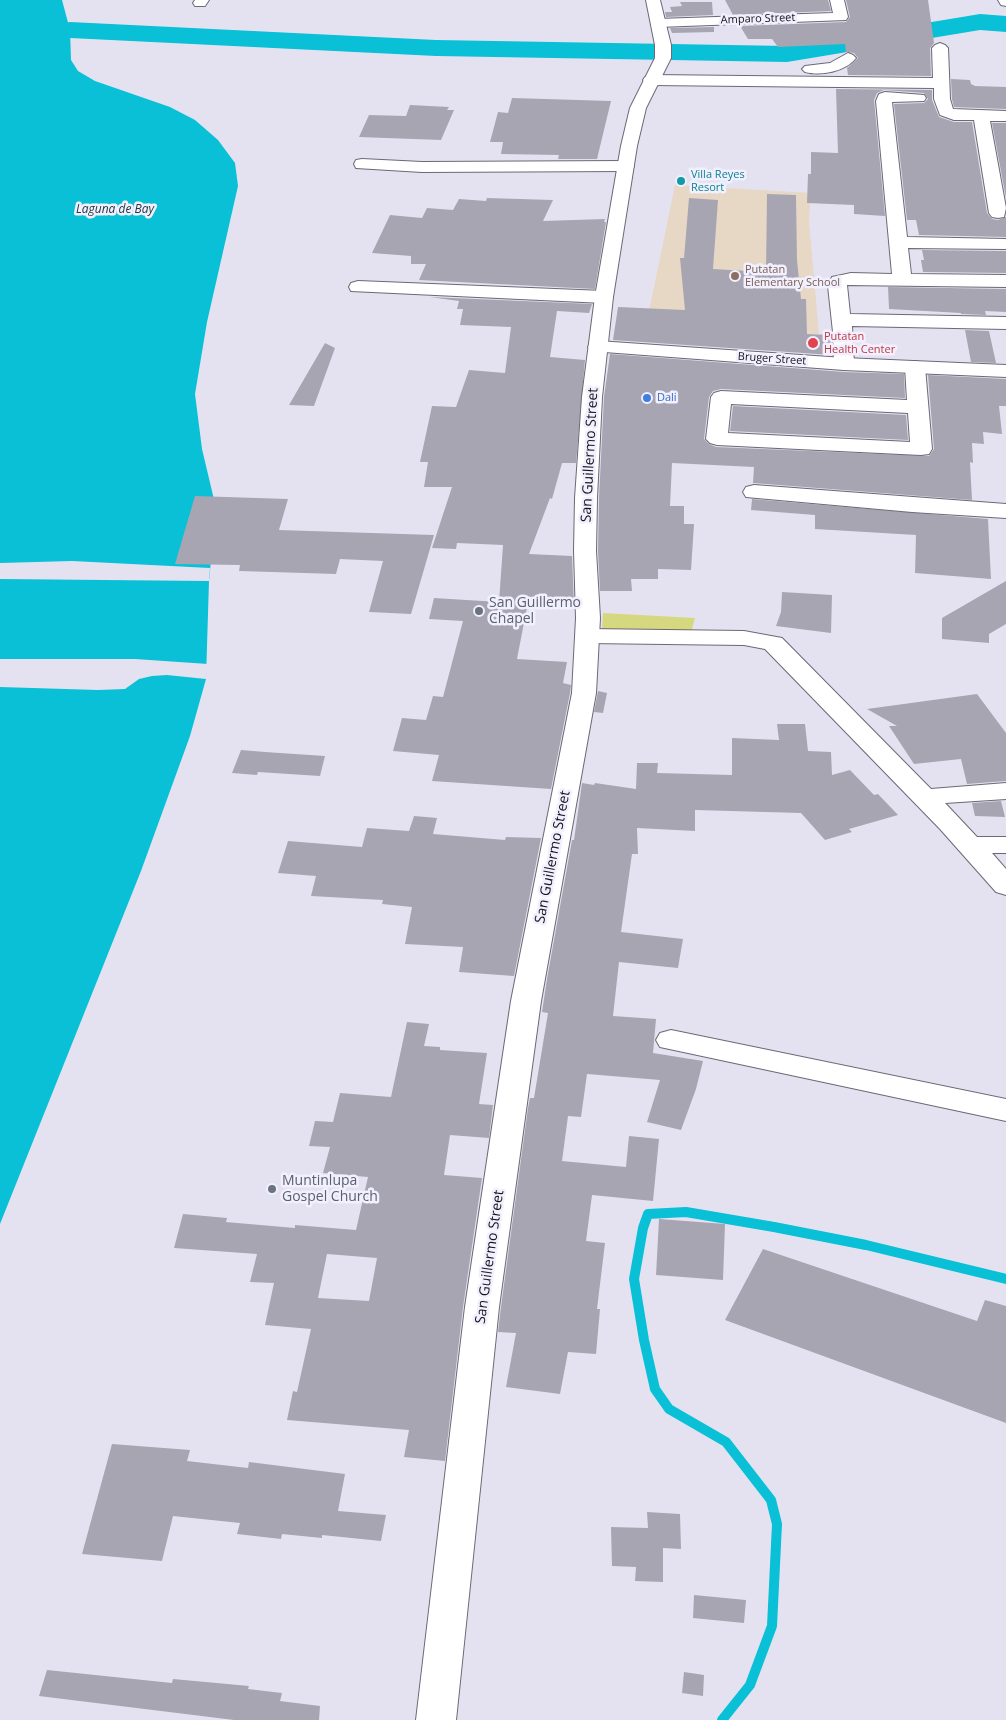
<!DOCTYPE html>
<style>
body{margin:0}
canvas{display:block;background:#e4e2f1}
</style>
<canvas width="1006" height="1720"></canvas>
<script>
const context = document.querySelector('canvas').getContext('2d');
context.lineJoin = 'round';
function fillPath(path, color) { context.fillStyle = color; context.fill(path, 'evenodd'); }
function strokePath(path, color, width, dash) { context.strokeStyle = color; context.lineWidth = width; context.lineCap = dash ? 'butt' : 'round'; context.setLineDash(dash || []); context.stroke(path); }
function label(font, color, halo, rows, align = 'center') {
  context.font = font + ' "Open Sans",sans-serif'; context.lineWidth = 5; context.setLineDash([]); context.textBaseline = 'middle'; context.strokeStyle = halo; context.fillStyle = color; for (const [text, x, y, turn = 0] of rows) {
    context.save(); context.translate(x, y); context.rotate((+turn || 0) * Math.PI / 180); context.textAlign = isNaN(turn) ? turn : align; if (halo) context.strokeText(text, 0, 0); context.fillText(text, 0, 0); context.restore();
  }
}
const education = new Path2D(`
 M675,185L811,193L809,221L819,334L771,335L645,331Z`);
const green = new Path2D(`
 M603,613L695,618L691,633L602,629Z`);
const water = new Path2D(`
 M0,0H62L70,30L71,60L78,71L95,81L170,107L195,120L218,140L235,163L238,186L207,322L195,394L202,449L216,508L209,581L206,679L190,736L141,871L0,1224Z`);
const pier = new Path2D(`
 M72,561L210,568L209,581L0,579V563Z
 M0,659H135L208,664L206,679L167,675L152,676L139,679L125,689L98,690L0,687Z`);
const stream = new Path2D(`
 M722,1720L750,1685L772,1626L777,1524L771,1500L726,1442L669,1409L655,1389L644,1340L634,1279L643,1228L648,1214L686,1212L774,1227L866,1245L1006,1279`);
const river = new Path2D(`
 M980,14L1006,16V32L980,30L787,62L436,56L70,38L61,36L57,30L61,24L70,22L436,40L787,46Z`);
const building = new Path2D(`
 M725,0H828L831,11L733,15Z
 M846,0H928L934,43L930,48L931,76L848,75L847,68L858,58L854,53L846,52L845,44L778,47L772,39H748L740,26L846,22L850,17Z
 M680,2H712L713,15L666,17L665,12H672L670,7L682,6Z
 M714,27V32L672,33L670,28Z
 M951,79L970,80L971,84L975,86L1006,87V109L954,107L952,99Z
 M836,89L932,90V100L939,117L954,122H972L987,213L992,219L998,220L1006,217V237L919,235L916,220H907L894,104L924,103L928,99L924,93L884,90L877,93L874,100L885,216L854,214V205L807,203L808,174H811V152L838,153Z
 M512,98L611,101L597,159H558L559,155L501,154L503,142H490L498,112L508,113Z
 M410,105L449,107L447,110H454L441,140L359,137L369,115L406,116Z
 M992,123H1006V198Z
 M767,194L796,195L797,260L801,299H806L807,334L831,335L832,355L613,340L618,307L685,310L680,258H684L689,198L718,200L713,269L766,272Z
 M487,198L553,200L543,221L605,219L604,222H606L595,289L419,280L426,264H411V256L372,253L390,215L422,218L427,208L453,210L459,199L486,201Z
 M922,250L1006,251V273L923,272L921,260H924Z
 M888,287L1006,289V312L985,311L986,315L961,314V313L889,309Z
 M429,297L592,304L589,313L557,311L550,357L585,360L576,463H562L552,499L550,498L529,554L572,556L574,605L528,602L517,659L567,662L563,683L571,685L570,693L551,789L432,781L439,755L393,751L402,718L426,720L433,696L443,697L463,621L429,619L434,598L499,602L503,545L457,543L456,549L432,548L452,487H424L428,462H420L432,406L456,407L469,370L505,373L511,327L460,325L463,309H457L459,301Z
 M965,330L989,331L996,363L971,362Z
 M325,343L335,348L314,406L289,405Z
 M610,354L844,372L904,374L905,398L721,389L713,391L709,397L704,439L709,444L716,447L929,456L934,449L928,375L1006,379V406H999L1002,434L983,432L984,444L972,443L973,463L970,462L972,500L753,483L754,467L672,463L670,506H684V524H694L691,570L658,569V579H631L632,591H600L598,551L599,498L604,397Z
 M733,406L906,415L908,440L730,431Z
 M195,496L288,499L279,530L434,535L411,614L369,612L383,561L340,559L336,574L239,571L240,565L175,564Z
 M752,499L988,519L991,579L915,573L916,535L815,529V515L751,510Z
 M1006,581V624L989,634V643L942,639V618Z
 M782,592L832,595L831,633L776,626L781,612Z
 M598,691L607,693L603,713L594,712Z
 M977,694L1006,733V781L967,784L961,759L914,764L889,726H897L867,709Z
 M777,724H805L808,751L831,752L832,775L850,770L874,795L878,794L898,815L849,829L852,832L825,840L801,813L695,810V831L637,828L638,854H632L621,932L683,939L678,968L619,962L613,1016L656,1019L653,1053L703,1061L696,1089L681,1130L647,1122L660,1080L587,1074L581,1117L568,1116L562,1161L626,1167L629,1136L659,1139L653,1201L592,1195L586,1241L605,1243L597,1309H600L596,1354L568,1352L560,1394L506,1387L516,1333L498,1332L501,1307L528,1108L530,1098H534L548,1013L542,1012L547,979L572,840H574L582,783L594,785L595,783L636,789L637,763H658L657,773L732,775V738L779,740Z
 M241,750L265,752L325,756L320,776L258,772L257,775L232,773Z
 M1001,801L1005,817L975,816L972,803Z
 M414,816L437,818L433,834L505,840L506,837L541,838L514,976L459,972L463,947L405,944L412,907L382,904L383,900L311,896L316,876L278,873L288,841L362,847L367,828L409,831Z
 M407,1022L429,1024L424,1046L440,1047V1050L487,1053L479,1104L493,1105L489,1138L450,1135L444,1175L482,1178L463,1307L445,1461L404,1457L409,1430L287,1420L293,1391L297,1392L311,1329L265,1325L274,1283L250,1282L257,1254L174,1248L183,1214L227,1218L226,1222L295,1228V1225L356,1230L368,1177L323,1173L330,1147L309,1146L315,1121L333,1122L340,1093L391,1097ZM327,1254L377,1258L369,1301L318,1298Z
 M659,1219L725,1224L723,1280L656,1275Z
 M763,1249L977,1321L985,1300L1006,1306V1423L725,1320Z
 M112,1444L190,1450L187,1461L248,1468L249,1462L345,1474L338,1511L386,1515L381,1541L322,1535V1538L282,1534L281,1539L237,1534L240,1523L173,1516L162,1561L82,1554Z
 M647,1512L680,1514L681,1549L663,1548V1582L635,1581L636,1567L612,1566L611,1527L648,1528Z
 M694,1595L746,1600L744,1623L693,1618Z
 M47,1670L172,1683L173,1679L249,1686L248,1689L282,1693L280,1701L320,1706L319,1720H234L39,1696Z
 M684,1672L704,1675L703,1696L682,1693Z`);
const minor = new Path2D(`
 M195,0H209L205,6H195L193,3Z
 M830,0H844L848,17L846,20L658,27L653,26L651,23L653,20L658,19L833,13Z
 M998,0H1006V6L1001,5Z
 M940,43L945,45L948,48L950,99L953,109L1006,111V121H990L1006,208L1004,217L998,218L992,217L989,213L974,120H954L940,115L934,99V88L651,85L645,83L643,80L645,77L651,75L933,78L932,48L935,45Z
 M848,53L853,55L856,58C845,72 821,76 805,72L802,69L805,66L830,63Z
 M885,92L924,95L926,98L924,101L892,102L907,237L1006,239V249L908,248L911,274L1006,275V287L847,285L850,314L1006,317V329L852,326L854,364L851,368L844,370L837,368L834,364L833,332L828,286L832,277L851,273L892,274L876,101L879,94Z
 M362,159L422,162L626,161L632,162L634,166L632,170L626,171L422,172L356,168L354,164L356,160Z
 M358,281L604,291L611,293L613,297L611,301L604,303L351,291L349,287L351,283Z
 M915,361L922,363L925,367L932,449L929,454L921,455L717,445L710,443L706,439L711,397L714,393L721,391L907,400L905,367L908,363ZM731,404L908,413L910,442L728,433Z
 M754,485L1006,504V518L912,512L746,497L743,492L746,487Z
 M587,629L744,631L782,638L931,789L1006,783V799L945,803L977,837H1006V853H992L1006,869V895L996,892L940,829L765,649L744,645L587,643L578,641L575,636L578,631Z
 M671,1030L1006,1099V1121L660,1047L656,1040L660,1033Z`);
const tertiary = new Path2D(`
 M598,341L844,358L1006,365V377L844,370L591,351L588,347L591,343Z`);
const secondary = new Path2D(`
 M646,0H660L671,45V58L646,108L637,146L613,297L602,397L597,498L596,551L600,618L596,693L541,1001L499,1307L456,1720H416L465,1307L511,1001L572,693L576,618L574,551L575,498L582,397L595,297L621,146L630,108L655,58V45Z`);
const markers = [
 [681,181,5,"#0f9aa8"],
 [735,276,5,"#8d6e63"],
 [813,343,6,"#e0444e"],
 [647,398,5,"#3f7fe0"],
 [479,611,5,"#6b7280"],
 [272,1189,5,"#6b7280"]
];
const farStreetnames = [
 ["Amparo Street",758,19,-2],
 ["Bruger Street",772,359,4]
];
const farCulturenames = [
 ["Villa Reyes",691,175],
 ["Resort",691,188]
];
const farEducationnames = [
 ["Putatan",745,270],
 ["Elementary School",745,283]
];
const farHealthnames = [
 ["Putatan",824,337],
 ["Health Center",824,350]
];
const farShopnames = [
 ["Dali",657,398]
];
const farWaternames = [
 ["Laguna de Bay",115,210]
];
const streetNames = [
 ["San Guillermo Street",590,455,-87],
 ["San Guillermo Street",553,857,-79],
 ["San Guillermo Street",490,1257,-82]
];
const worshipNames = [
 ["San Guillermo",489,603],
 ["Chapel",489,619],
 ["Muntinlupa",282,1181],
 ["Gospel Church",282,1197]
];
fillPath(education, '#e7d8c6');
fillPath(green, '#d6d87f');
fillPath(water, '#09c0d7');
fillPath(pier, '#e4e2f1');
strokePath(stream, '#09c0d7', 10);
fillPath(river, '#09c0d7');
fillPath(building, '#a8a5b3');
strokePath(minor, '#6b6975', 2);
strokePath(tertiary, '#6b6975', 2);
strokePath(secondary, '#6b6975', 2);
fillPath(minor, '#fff');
fillPath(tertiary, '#fff');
fillPath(secondary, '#fff');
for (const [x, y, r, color] of markers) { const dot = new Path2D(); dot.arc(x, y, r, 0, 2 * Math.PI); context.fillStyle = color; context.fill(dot); strokePath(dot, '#f2f0fe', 2); }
label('11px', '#151419', '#f2f0fe', farStreetnames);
label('11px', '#0d838f', '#f2f0fe', farCulturenames, 'left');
label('11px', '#785e54', '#f2f0fe', farEducationnames, 'left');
label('11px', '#be3a42', '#f2f0fe', farHealthnames, 'left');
label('11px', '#366cbe', '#f2f0fe', farShopnames, 'left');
label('italic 12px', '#223a3f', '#f2f0fe', farWaternames);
label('14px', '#151419', '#f2f0fe', streetNames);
label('14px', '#5b616d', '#f2f0fe', worshipNames, 'left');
</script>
